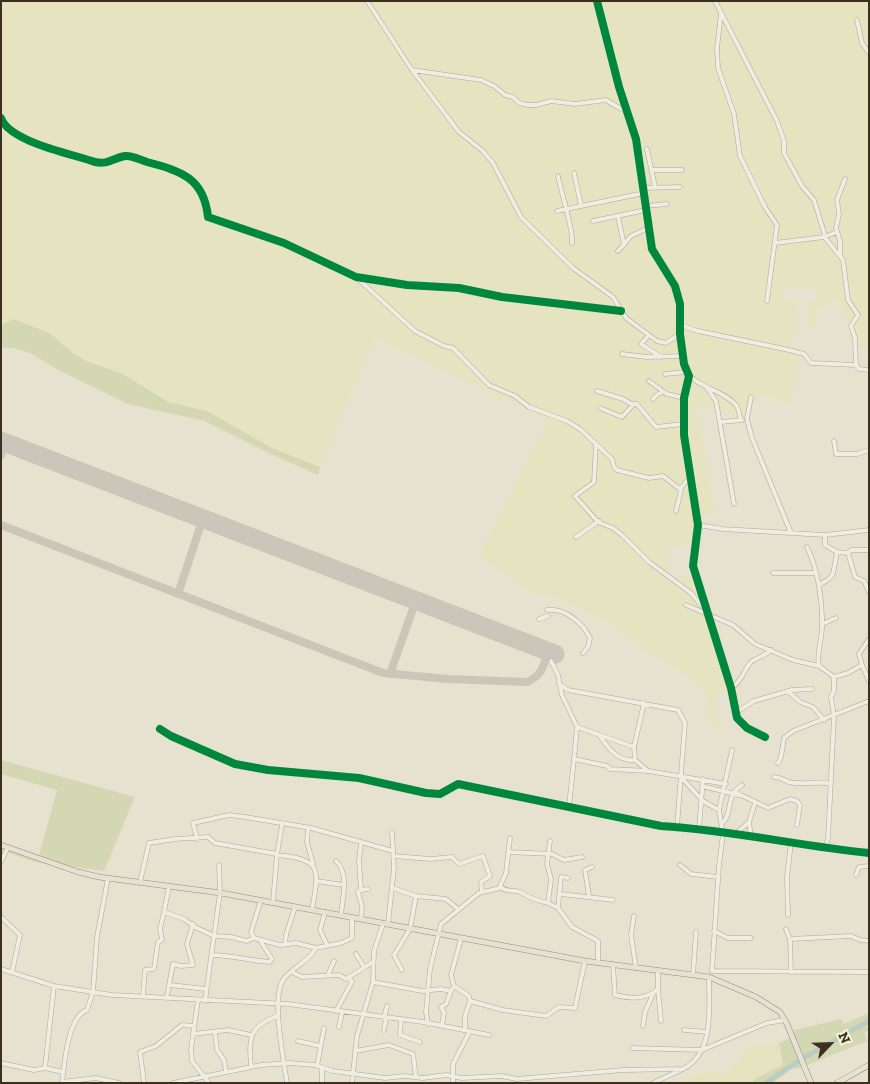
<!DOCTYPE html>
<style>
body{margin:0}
#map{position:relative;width:870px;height:1084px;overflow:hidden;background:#e7e2d0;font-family:"Zilla Slab",serif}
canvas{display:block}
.frame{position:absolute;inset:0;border:2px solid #3c3120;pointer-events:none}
.north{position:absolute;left:805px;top:1019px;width:50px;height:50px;-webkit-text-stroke:4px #f7f1d7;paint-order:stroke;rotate:66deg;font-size:14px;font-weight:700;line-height:20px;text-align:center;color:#3c3120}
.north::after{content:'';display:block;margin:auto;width:18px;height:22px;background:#3c3120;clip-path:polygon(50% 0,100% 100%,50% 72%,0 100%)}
</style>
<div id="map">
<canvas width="870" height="1084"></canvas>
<div class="frame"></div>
<div class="north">N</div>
</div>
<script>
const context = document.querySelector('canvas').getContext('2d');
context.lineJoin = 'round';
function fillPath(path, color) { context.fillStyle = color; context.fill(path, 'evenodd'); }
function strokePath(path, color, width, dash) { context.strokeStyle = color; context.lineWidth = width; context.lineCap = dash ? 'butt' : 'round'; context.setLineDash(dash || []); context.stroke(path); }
const farmland = new Path2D(`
 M1,1H869V348L852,347L849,320H846L836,299L817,310L816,327L807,326L810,301L817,300L816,288H783V298L797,301L798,313L791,350L799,353L791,404L778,401L776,398L751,395L746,420L725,411L697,408L715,514L697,516V546L686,545L666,551L669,566L663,572L672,579L699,572L727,673V688L716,694L714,709L724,731L717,730L708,715L704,690L675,668L638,647L611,625L552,596L534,594L478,556L548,420L375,338L320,467L272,448L207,411L168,403L123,374L86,361L73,353L51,334L15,319L1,325Z
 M756,1041L762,1045L779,1043L783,1065L756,1078L751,1083H688L686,1077L717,1071L722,1077Z`);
const green = new Path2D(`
 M14,319L51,334L73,353L86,361L123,374L168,402L207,411L272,448L320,467L318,475L273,455L205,421L128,404L58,370L32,354L14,348H1V325Z
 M1,760L135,797L104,871L35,862L3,851L1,855V842L39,855L57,790L1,774Z
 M869,1013V1030L864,1033L867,1041L797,1069L793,1068L775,1081L776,1083H751L756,1078L783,1065L779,1043L790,1038L794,1030L841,1019L844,1024Z`);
const river = new Path2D(`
 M766,1083L798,1061L869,1021`);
const taxiway = new Path2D(`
 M1,455L6,443
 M1,525L383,673L448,679L527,682C542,676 544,665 548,651
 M178,594L203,518
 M390,674L416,600`);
const runway = new Path2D(`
 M1,441L555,654`);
const minor = new Path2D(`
 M367,1L412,70L459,132L483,151L493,163L521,217L573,268L613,297L626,318L657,341L666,343L680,334
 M597,1L619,87L636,139L652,249L675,286L680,304V334L684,364L689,376L684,398V435L698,525L693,566L731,688L737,718L747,728L765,737
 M715,1L777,121L784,141V153L802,186L814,200L826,239L843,260L848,300L858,315L851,326L855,338L856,365
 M721,14L717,48L718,68L734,114L740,156L765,207L777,225L767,301
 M857,20L862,43L869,53
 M412,70L481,80L494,86L505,95L513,97L519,103L528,105H536L551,101L575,104L606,100L621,109L627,107
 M1,118C9,142 73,154 95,162C108,165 113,158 125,156C131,155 141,160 147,162C181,171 204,178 208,217L284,243L356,277L407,285L459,288L502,297L621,311
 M647,149L655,187
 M653,170H682
 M574,173L581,205
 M558,176C561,192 574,231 572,243
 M643,188L680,187
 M645,206L667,204
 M557,211L644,193
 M618,216L624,245
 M593,221L646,210
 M775,243L824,237L837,232
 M618,251L631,236L648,228
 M840,255V241L836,228L839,214L837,200L845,179
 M356,277L415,331L444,346L453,348L489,385L515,396L529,407L567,421L580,429L612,459L614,467L617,470L649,478L663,476L681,490L676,511
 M680,325L698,331L789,350L804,354L811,363L856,365L859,369L869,370
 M649,335L641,344L661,357
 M622,354L646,357L683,356
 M665,374L686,372C699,388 723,390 736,405C739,408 739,415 741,420
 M649,381L667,394L684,398
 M707,388L716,401L734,504
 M597,391L623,399L633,405
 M751,397L747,419L752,438L791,533
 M653,399L658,394L663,392
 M600,408L622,417L634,404H637L656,427L683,424
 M721,422L742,420
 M834,441L836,454H857L869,450
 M596,444L594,482L575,496L598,522L613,528L622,535L649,562L691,593L705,610
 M680,489L691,476
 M698,525L723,529L825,535V545L837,552L848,553L855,577L864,581L869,592
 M825,535L869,530
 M576,537L599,521
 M807,547C818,570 823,602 822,627C822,640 816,653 819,666
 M848,553L851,550H869
 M773,573H815
 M819,585L829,579L833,574L837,552
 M686,605L733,625L755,644L793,660L819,666L834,677L848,673L862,665L869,681
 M547,610C565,608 583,623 590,638L588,647L583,653
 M539,619L548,616
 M822,624L836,618
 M551,661L558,675L562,695L577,727L574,759L607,766L610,769L648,771L726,784
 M862,665L859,654L869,639
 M559,684L568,690L678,710L685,723L677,827
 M731,688C742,681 743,672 750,663C754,658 764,657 771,650
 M788,691L800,702L813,707L824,720
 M644,703L634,747L635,760L648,771
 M737,712L754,701L792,690L812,689
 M577,727L634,747
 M160,729L171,736L235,764L268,770L359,778L426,793L440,794L458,784L661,826C731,830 799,846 869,853
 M599,735C608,748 618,762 635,760
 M732,750L719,810L723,834L719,865L712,971L869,972
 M778,763L781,757L784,738L793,731L869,701
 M680,776L703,801L719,810
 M774,777C781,777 783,780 789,782C801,785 817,781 831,784
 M702,786L743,796L768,808L790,799L797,801L800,805L797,825
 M569,806L574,759
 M749,822L751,837
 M722,824C734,812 724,797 742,785
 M308,829L307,842L313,864
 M699,829L703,779
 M734,835L749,822L755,803
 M510,838L506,873L500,886C507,894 515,888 522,893C530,898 538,901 548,903
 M197,839L193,823L229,815L245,817L311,828L393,851
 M550,841L547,864L551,879L548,903L558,908L572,927L598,941V963
 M361,843L359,861L361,890L358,892L362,906L361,919
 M825,848L828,839L834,716L831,697L834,691V677
 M508,852L552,854L564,860L582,857
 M276,855C323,859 319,870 312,910
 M393,856L431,859L452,857L459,864L483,856L490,876L481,882L482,892
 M336,861C350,874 342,899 341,916
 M1,862L8,847
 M680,865L691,874L718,877
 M856,875L859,867L869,866
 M316,881L344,885
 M140,882L149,843L175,839L208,837L215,843L277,854
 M169,886L164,912L184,919L195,927L214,936L231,937L247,941L254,938
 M393,888L416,896L446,899L458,909
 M361,890L368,889
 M561,894L613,900
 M589,896L585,870L592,867
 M261,900L251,932L254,938L280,945L296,943L316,948L341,943L352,938V918
 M273,902L277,854L282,825
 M558,908L561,877L568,878
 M325,912L320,930L327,945
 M788,915L787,878L791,842
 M634,916L631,935L636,968
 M1,917L20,935L12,972
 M388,924L394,868L392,832
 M786,929L790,939L851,936L860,940L869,941
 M714,931L728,938H751
 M461,939L451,975L454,986L469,996L470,1001L503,1010L546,1016L559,1007L575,1008L585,961
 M790,939L791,972
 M285,945L286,935L295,907
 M356,954L364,967
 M212,955C232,955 250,961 270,962L272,959L261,942
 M613,965L615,995C630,999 646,1000 658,989V972
 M1,969L54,986L112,995L288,1004L423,1022L489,1035
 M402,970L394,955L410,929L416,896
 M292,972L302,977L339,975L346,979L373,962
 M328,975L334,961
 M693,975L696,932
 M373,982L422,991L441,989L451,991L454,986
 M170,985L206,989
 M658,989L661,1021
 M143,995L145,970L154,969L158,942L162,940L160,929L164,912
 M167,996L173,964L181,966L193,965L187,944L193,924
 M198,1000L191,1049L192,1061L209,1083
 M205,1001L220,893L219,865
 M336,1011L352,982L349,978
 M384,1018L387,1006
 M401,1020L400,1035L420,1042
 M428,1024L426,1012L430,969L441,924L479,893L500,888
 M442,1026L444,1012L441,1007L446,1004L451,991
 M643,1026L645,1012L653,994
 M339,1027L342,1012
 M384,1030L386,1018
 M465,1030V1016L470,1001
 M684,1030L707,1032
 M215,1032L217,1050L224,1060L226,1071
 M193,1034L228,1030L251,1035
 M298,1041L320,1046
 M632,1048L702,1050L767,1023L785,1020
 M355,1051L389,1045L413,1054L416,1077
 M1,1063L34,1070L45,1068L63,1072
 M317,1066L324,1028
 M251,1067C249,1039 248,1026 278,1016
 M45,1068L54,986
 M62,1082L96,1078L119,1083
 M62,1083C64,1065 68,1016 87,1010L93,992L97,937L108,878
 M144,1083L140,1052L156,1046L182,1025L194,1026
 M173,1083L261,1065L289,1063L315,1065L333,1071L385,1078L404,1076L423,1078L446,1075L462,1078L501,1076L517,1079L623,1070L683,1069C715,1053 709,1007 709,977
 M287,1083C284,1062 271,997 283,980C292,967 309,962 316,948
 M322,1083V1068
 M352,1083L357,1036L373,982L374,951L383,924
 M453,1083V1064L470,1031
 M653,1083L681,1070`);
const major = new Path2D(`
 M1,845L78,872L99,877L221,893L585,961L709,977L756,997L780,1012L787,1024L811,1083
 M837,1083L869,1065`);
const cycleway = new Path2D(`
 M597,1L619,87L636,139L652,249L675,286L680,304V334L684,364L689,376L684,398V435L698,525L693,566L731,688L737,718L747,728L765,737
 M1,118C9,142 73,154 95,162C108,165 113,158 125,156C131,155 141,160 147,162C181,171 204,178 208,217L284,243L356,277L407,285L459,288L502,297L621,311
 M160,729L171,736L235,764L268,770L359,778L426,793L440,794L458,784L661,826C731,830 799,846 869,853`);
fillPath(farmland, '#e6e3c1');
fillPath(green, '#d3d7b2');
strokePath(river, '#bbccc3', 5);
strokePath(taxiway, '#cac6b9', 8);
strokePath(runway, '#cac6b9', 19);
strokePath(minor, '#aca799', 5);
strokePath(major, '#928c80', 6);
strokePath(minor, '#efece2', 4);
strokePath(major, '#e6e2d3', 5);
strokePath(cycleway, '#00873e', 8);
</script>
